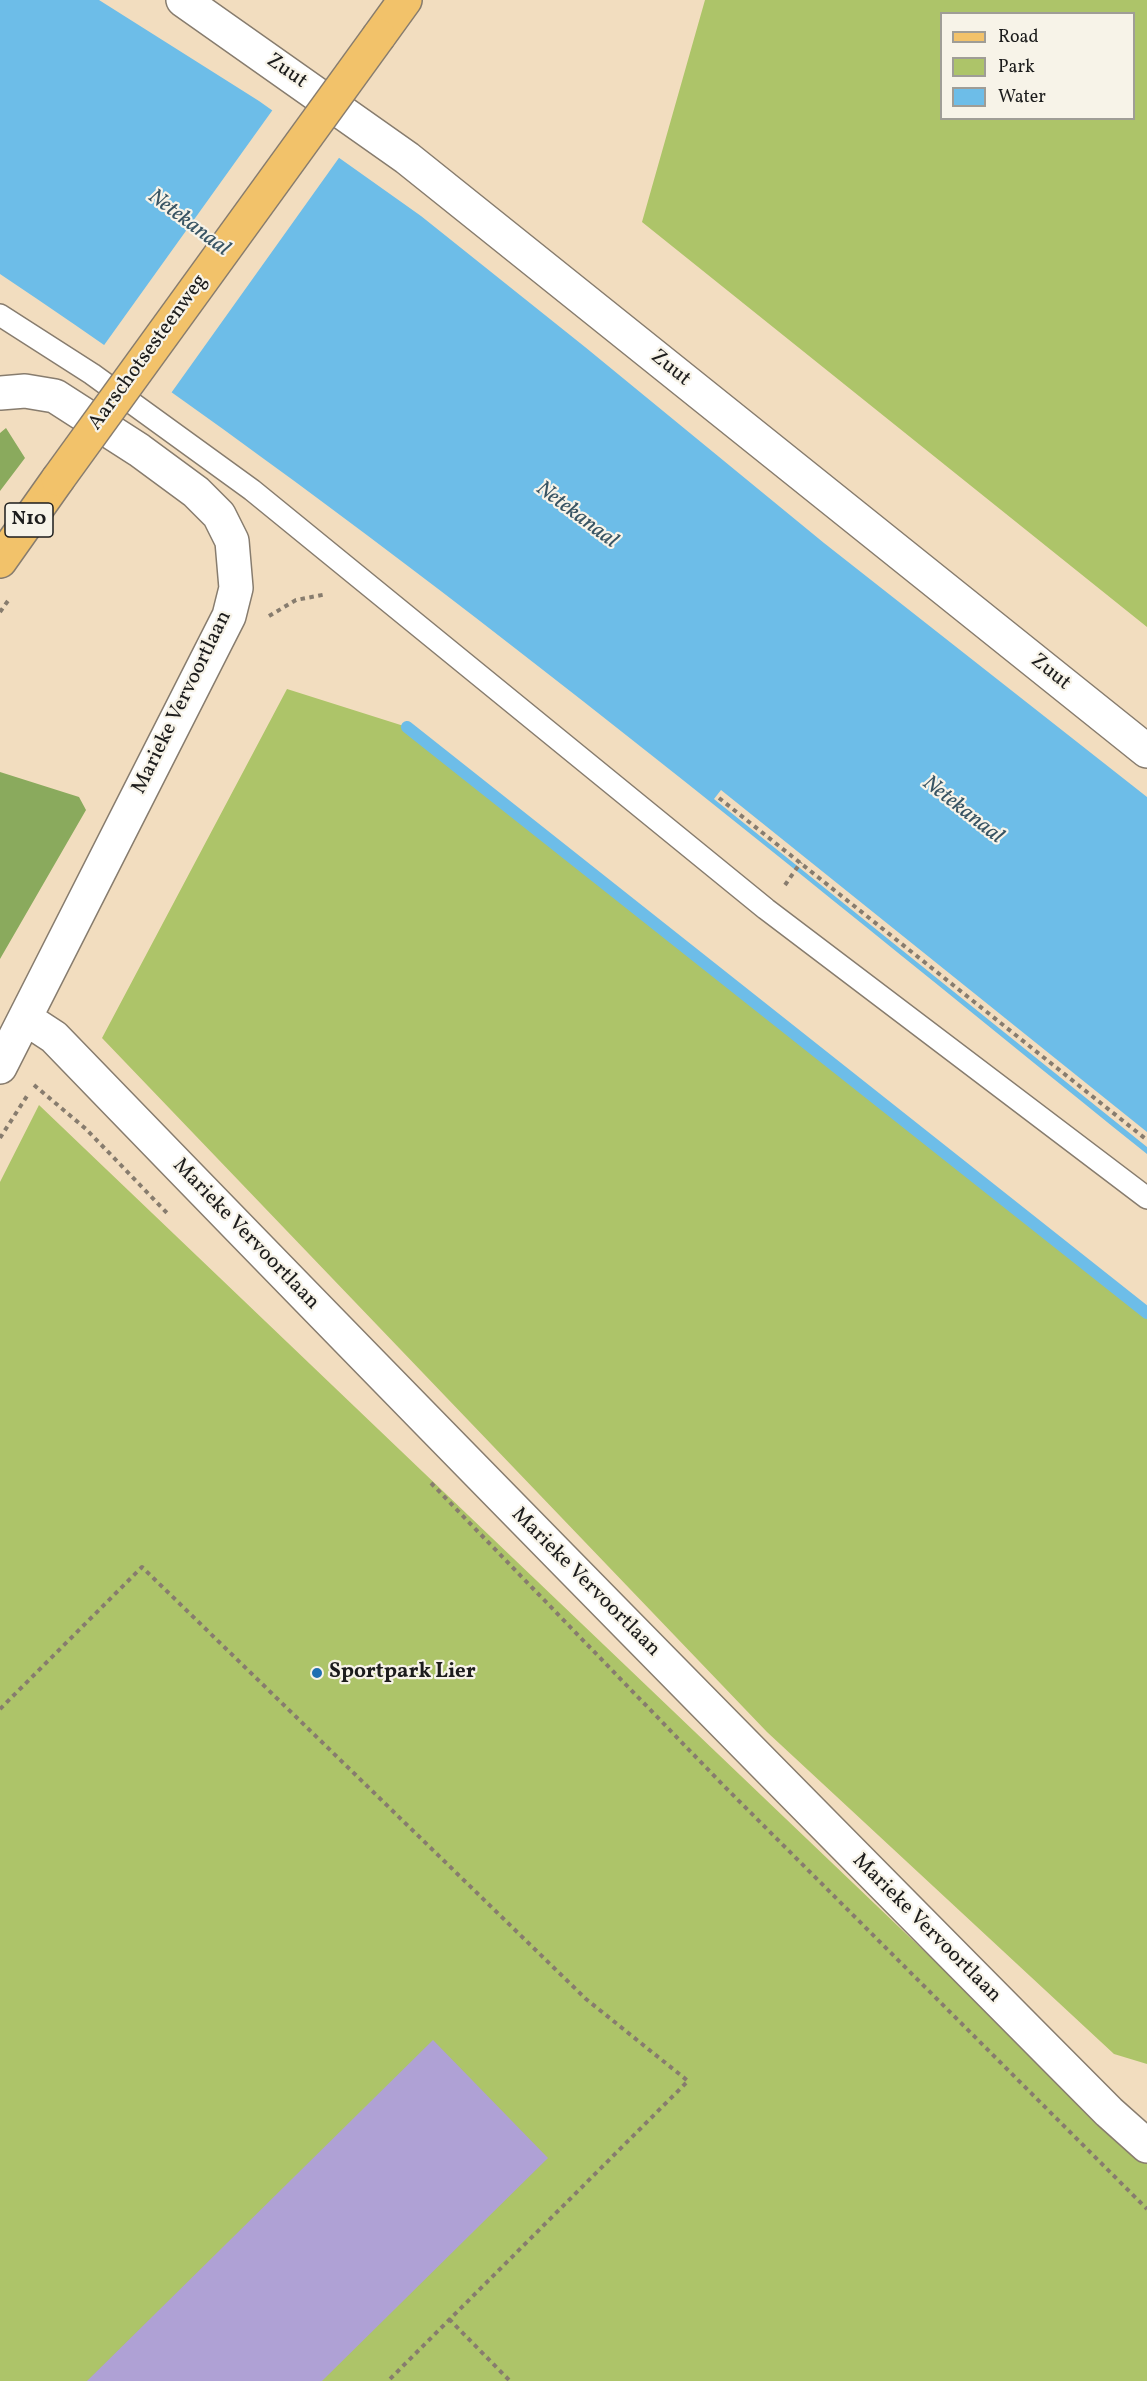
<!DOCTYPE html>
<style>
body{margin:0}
#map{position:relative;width:1147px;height:2381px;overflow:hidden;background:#f2ddbf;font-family:Vollkorn,serif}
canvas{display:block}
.legend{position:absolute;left:940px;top:12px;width:195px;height:108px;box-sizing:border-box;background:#f7f3e8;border:2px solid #9f9d96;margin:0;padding:8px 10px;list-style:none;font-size:18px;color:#1c1c1c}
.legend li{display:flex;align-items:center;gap:12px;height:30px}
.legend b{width:30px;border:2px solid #9f9d96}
</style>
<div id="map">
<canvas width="1147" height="2381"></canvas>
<ul class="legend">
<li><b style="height:8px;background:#f2c26a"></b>Road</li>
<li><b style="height:16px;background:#adc469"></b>Park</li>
<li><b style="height:16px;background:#6dbde8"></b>Water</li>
</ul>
</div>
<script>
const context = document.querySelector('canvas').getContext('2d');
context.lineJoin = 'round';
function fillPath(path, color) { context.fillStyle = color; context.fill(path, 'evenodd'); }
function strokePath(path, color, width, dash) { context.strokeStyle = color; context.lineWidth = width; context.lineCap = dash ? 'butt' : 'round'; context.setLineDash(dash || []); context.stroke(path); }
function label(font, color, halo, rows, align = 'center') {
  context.font = font + ' Vollkorn,serif'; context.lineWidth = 4.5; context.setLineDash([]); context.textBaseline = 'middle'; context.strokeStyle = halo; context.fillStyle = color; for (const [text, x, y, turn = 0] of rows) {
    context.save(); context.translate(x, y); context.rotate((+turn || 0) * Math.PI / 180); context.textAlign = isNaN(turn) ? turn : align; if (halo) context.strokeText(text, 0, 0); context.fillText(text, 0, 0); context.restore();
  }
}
const green = new Path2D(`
 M705,0H1147V627L642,222ZM942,14H1134V118H942Z
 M287,689L407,727L1147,1313V2064L1114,2054L767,1732L102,1038Z
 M39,1105L1147,2164V2381H0V1182Z`);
const forest = new Path2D(`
 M6,428L25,458L0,491V433Z
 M0,772L79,797L86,810L0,959Z`);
const water = new Path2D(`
 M0,0H99L259,101L421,216L585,347L824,543L1147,797V1154C772,852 401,542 0,274Z`);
const pier = new Path2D(`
 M274,108L341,155L169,396L102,348Z
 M721,790L1147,1132V1147L714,799Z`);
const stream = new Path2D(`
 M407,727L1147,1313`);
const building = new Path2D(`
 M433,2040L548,2158L322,2381H87Z`);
const path = new Path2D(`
 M0,612L10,598
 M269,616L296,600L327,594
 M719,798L1147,1140
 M785,885L801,862
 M34,1085L86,1129L168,1214
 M0,1138L27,1096
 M431,1483L722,1784L1147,2209
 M0,1709L142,1567L586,1999L688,2081L388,2381
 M449,2319L510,2381`);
const lane = new Path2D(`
 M0,315L92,374L252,490L766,909L1147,1198`);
const street = new Path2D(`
 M183,0L407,158L1147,751
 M0,393L25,391L55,396L139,450L196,492L219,515L232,541L236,588L229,616L0,1067
 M25,1018L54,1037C403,1398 755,1756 1109,2112L1147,2146`);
const primary = new Path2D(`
 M379,36L405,0
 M0,561L58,479`);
const primaryBridge = new Path2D(`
 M58,479L379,36`);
const markers = [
 [317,1673,6,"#1f6fb2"]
];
const shields = [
 [29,520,48]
];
const shieldNames = [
 ["N10",29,520]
];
const streetNames = [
 ["Zuut",286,72,35],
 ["Aarschotsesteenweg",149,353,-54],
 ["Zuut",670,369,39],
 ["Zuut",1050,673,39],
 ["Marieke Vervoortlaan",183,703,-64],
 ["Marieke Vervoortlaan",245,1235,46],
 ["Marieke Vervoortlaan",585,1583,45],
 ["Marieke Vervoortlaan",926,1929,45]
];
const poiNames = [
 ["Sportpark Lier",329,1673]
];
const waterNames = [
 ["Netekanaal",188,224,37],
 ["Netekanaal",576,516,37],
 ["Netekanaal",962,811,38]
];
fillPath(green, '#adc469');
fillPath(forest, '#8aaa5d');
fillPath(water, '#6dbde8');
fillPath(pier, '#f2ddbf');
strokePath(stream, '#6dbde8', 12);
fillPath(building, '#afa1d5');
strokePath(lane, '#877c6e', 24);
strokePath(street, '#877c6e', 36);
strokePath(primary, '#877c6e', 36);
strokePath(path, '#877c6e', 4, [4.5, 4.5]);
strokePath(lane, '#fff', 21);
strokePath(street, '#fff', 33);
strokePath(primary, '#f2c26a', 33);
strokePath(primaryBridge, '#877c6e', 36, []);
strokePath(primaryBridge, '#f2c26a', 33);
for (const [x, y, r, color] of markers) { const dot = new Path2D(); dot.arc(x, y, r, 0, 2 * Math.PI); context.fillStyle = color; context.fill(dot); strokePath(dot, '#f7f3e8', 2); }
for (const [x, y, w] of shields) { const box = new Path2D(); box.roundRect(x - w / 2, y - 17, w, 34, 4.5); context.fillStyle = '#f7f3e8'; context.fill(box); strokePath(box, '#1c1c1c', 1.5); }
label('bold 20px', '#1c1c1c', null, shieldNames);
label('21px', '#1c1c1c', '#f7f3e8', streetNames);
label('bold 21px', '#1c1c1c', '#f7f3e8', poiNames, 'left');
label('italic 22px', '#385463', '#f7f3e8', waterNames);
</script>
